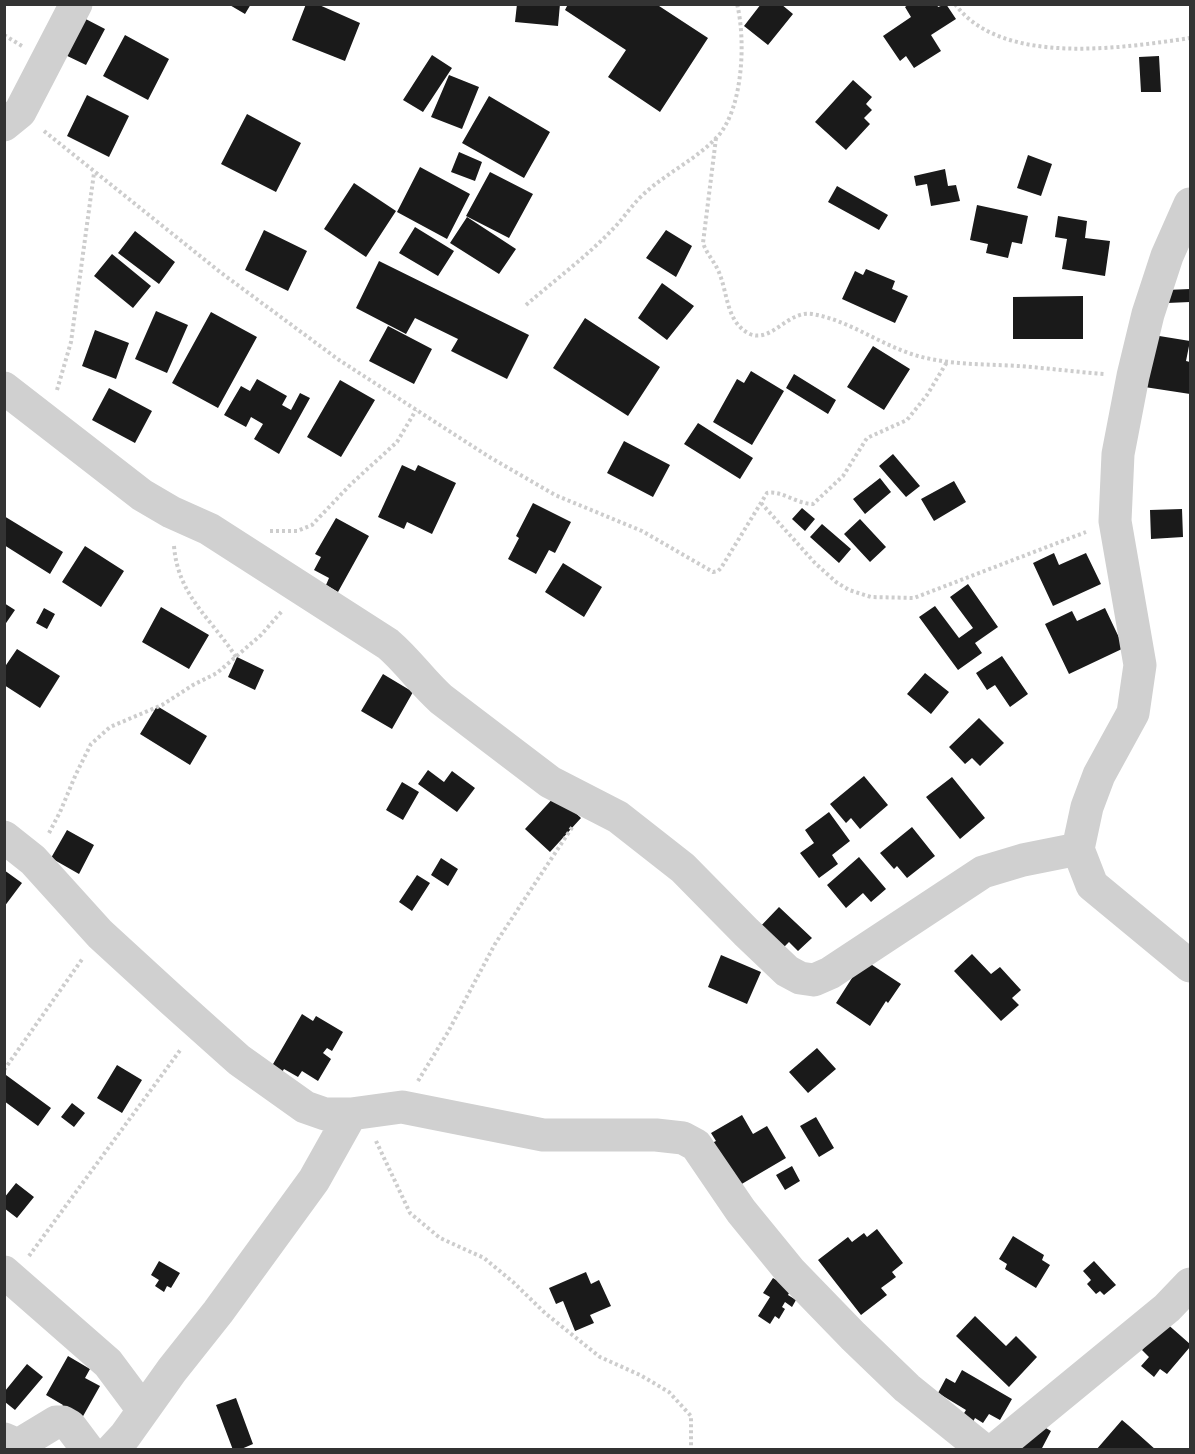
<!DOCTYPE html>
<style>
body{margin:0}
#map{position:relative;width:1195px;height:1454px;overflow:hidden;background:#fff;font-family:"Fira Sans Condensed",sans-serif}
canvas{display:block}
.frame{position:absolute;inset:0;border:6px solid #333;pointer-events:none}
</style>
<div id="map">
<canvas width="1195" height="1454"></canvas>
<div class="frame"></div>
</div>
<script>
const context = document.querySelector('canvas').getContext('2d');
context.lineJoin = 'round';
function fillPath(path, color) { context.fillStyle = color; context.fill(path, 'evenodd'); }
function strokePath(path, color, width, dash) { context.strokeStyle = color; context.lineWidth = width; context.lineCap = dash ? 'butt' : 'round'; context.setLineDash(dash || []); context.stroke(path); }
const building = new Path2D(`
 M228,4H251L245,14Z
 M306,4H317L360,23L345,61L292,40Z
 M517,4H560L558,26L515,22Z
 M568,4H656L708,38L660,112L608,77L626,50L565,10Z
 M761,4H781L793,14L768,45L744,26Z
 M909,4H937L938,7L946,4L956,19L931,35L941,51L914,68L906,56L900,61L883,36L911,17L905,7Z
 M78,15L105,29L86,65L59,52Z
 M125,35L169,59L148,100L103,76Z
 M432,55L452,68L423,112L403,100Z
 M1159,56L1161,92H1141L1139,57Z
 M449,75L479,87L462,129L431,117Z
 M853,80L872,97L866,104L872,110L864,118L870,124L846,150L815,122Z
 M87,95L129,116L109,157L67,136Z
 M489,96L550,132L524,178L462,143Z
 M247,114L301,143L276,192L221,164Z
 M459,152L482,162L475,181L451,172Z
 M1028,155L1052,164L1041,196L1017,188Z
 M420,167L470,194L447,239L397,212Z
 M945,169L948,186L956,185L960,201L931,206L927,184L916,186L914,176Z
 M490,172L533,194L509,238L466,216Z
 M354,183L396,211L366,257L324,229Z
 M837,186L888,215L879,230L828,202Z
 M977,205L1028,216L1022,244L1012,242L1008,258L986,253L988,244L970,240Z
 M1058,216L1087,221L1085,238L1110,241L1105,276L1062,269L1067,239L1055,237Z
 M467,217L516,249L499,274L450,243Z
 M415,227L454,251L438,276L399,253Z
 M264,230L307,251L288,291L245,270Z
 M666,230L692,246L676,277L646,258Z
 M135,231L175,262L159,284L118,253Z
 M112,254L151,286L133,308L94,276Z
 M379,261L529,335L507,379L451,351L458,339L415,318L406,334L356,308Z
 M866,269L895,281L892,289L908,296L895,323L842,299L855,271L863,275Z
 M662,283L694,306L667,340L638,318Z
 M1190,289V302L1167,303L1166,290Z
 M1083,296V339H1013V297Z
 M156,311L188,325L167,373L135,359Z
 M211,312L257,337L218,408L172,383Z
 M585,318L660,367L628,416L553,368Z
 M388,326L432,349L414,384L369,361Z
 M95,330L129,343L116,379L82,366Z
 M1147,334L1190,341L1186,361L1190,362V394L1138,386Z
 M873,346L910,369L884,410L847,387Z
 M751,371L784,391L752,445L713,422L737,379L744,383Z
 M794,374L836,400L828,414L786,388Z
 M257,379L287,396L282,405L291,410L300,393L310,398L279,454L254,439L263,424L251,417L246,427L224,415L241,386L250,391Z
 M340,380L375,400L341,457L307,437Z
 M109,388L152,411L135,443L92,420Z
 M698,423L753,458L740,479L684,444Z
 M624,441L670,465L653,497L607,473Z
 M893,454L920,486L906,497L879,466Z
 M402,465L415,471L418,465L456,483L432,534L407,522L404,529L378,517Z
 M880,478L891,492L865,514L853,499Z
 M954,481L966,502L934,521L921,499Z
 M533,503L571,522L555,553L549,550L536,574L508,559L519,538L516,536Z
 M802,508L815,519L805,531L792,519Z
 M1182,509L1183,537L1151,539L1150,510Z
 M4,516L63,552L50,574L4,545Z
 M336,518L369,536L338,592L326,585L329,578L314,570L321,557L315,554Z
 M860,519L886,547L870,562L844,534Z
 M822,524L851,549L839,563L810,537Z
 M85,546L124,571L101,607L62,582Z
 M1054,553L1059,565L1086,553L1101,584L1053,606L1033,563Z
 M563,563L602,587L584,617L545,592Z
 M968,584L998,627L975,643L982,653L958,670L919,617L935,606L959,638L973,628L950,597Z
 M4,603L15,610L4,626Z
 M161,607L209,635L189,669L142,642Z
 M44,608L55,614L47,629L36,623Z
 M1105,608L1124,648L1069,674L1045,624L1072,611L1077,621Z
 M17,649L60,676L40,708L4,685V668Z
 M1002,656L1028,694L1010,707L995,685L987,690L976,673Z
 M237,657L264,670L255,690L228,677Z
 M925,673L949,692L931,714L907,694Z
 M383,674L413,692L392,729L361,711Z
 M157,706L207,736L190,765L140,734Z
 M979,718L1004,743L980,766L972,758L965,764L949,747Z
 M428,770L444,782L452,771L475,788L457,812L418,784Z
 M864,776L888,805L860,829L851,818L846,823L830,804Z
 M952,777L985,818L960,839L926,797Z
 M402,782L419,792L403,820L386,810Z
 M556,795L581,818L550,852L525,829Z
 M829,812L850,841L832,855L838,864L819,878L800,853L814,843L805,830Z
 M912,827L935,856L907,878L897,866L894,869L880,853Z
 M67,830L94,845L79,874L51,858Z
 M859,857L886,889L871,902L863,893L846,908L827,885Z
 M441,858L458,869L448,886L431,875Z
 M4,870L22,883L4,907Z
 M417,875L430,883L412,911L399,902Z
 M779,907L812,938L798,951L789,942L779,952L757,930Z
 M972,954L991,974L1000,967L1021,990L1012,998L1019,1005L1001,1021L954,971Z
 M721,955L761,972L747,1004L708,987Z
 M860,957L901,984L888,1003L886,1001L870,1026L836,1003L852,978L848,975Z
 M302,1014L313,1021L316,1016L343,1032L332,1051L327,1048L323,1053L331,1059L318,1081L302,1071L298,1077L284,1069L279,1077L269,1071Z
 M817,1048L836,1069L808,1093L789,1072Z
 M117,1065L142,1080L122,1113L97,1098Z
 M6,1075L51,1108L38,1126L4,1101Z
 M72,1103L85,1113L74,1127L61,1117Z
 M742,1115L753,1134L767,1126L786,1158L740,1185L706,1146L716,1141L711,1133Z
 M816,1117L834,1148L819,1157L800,1126Z
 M792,1166L800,1181L785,1190L776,1175Z
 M16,1183L34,1197L17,1218L4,1208V1198Z
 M877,1229L903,1263L892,1272L896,1277L881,1288L887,1295L861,1315L818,1260L848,1237L852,1242L864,1233L867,1237Z
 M1013,1236L1044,1255L1042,1260L1050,1265L1036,1288L1005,1269L1007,1264L999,1259Z
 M159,1261L180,1273L171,1288L167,1286L164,1292L155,1286L159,1280L151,1275Z
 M1094,1261L1116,1285L1104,1295L1100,1291L1096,1294L1087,1284L1091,1280L1083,1271Z
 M586,1272L591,1284L599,1280L611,1306L590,1315L594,1323L575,1331L563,1301L556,1304L549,1288Z
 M773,1278L791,1289L788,1295L796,1300L792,1307L785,1302L782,1307L785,1309L779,1319L775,1316L770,1324L758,1316L770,1297L763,1293Z
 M975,1316L1006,1346L1016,1336L1037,1357L1009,1387L956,1336Z
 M1165,1322L1190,1344V1347L1167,1374L1160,1369L1154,1377L1141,1366L1149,1357L1142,1350Z
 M68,1356L90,1369L85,1378L100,1386L82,1418L57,1415L63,1405L46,1395Z
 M27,1364L43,1377L15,1410L5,1402V1391Z
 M962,1370L1012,1399L1000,1420L989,1414L983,1423L975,1418L972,1424L961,1418L966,1410L938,1393L946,1378L955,1383Z
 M236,1398L253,1444L239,1450H233L216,1405Z
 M1032,1420L1051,1431L1041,1450H1015Z
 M1122,1420L1128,1425L1156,1450H1096Z`);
const path = new Path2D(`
 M955,4C1001,67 1123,48 1190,38
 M4,35L22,46
 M44,131L220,272L339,360L491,458L555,495L642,531L713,572L718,571L721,568L767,493C782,490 796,504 813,504L843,476L867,438L907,420L927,395L947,362
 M716,138L703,243C707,255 716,263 720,275C728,296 727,323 750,334C772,343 788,310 812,314C849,320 882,346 918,356C951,365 984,364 1018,366C1047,368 1076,372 1105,374
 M526,305C555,280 586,257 612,230C624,218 633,203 646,192C668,172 697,159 718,136C743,108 746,40 737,4
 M57,390L71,342L94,173
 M761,503L815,563L836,582L849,590L871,597L914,598L1086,532
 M270,531H297L312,525L351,484L397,442L416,410
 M174,546C178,596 211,618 236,657
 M49,833L60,812L76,774L91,744L110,727L162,705L193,685L217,673L261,635L282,611
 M4,1070L83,958
 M418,1081L448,1032L495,944L573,826
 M376,1141L410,1213L440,1238L484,1258L513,1282L545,1313L600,1357L640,1375L669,1392L691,1416V1450
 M29,1256L181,1049`);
const minor = new Path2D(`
 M4,125L20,112L76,4
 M1190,204L1167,256L1148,314L1133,376L1118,454L1115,521L1140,665L1133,713L1099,775L1087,807L1078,849L1092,885L1190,966
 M4,388L142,495L171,512L209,529L388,644C408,661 421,681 441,699L550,782L618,817L683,868L746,932L787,971L800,978L814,980L830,973L983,872L1023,860L1078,849
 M4,837L33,860L100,934L172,1000L239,1060L305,1107L325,1114H351L402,1107L543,1135H656L683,1138L696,1145L741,1211L790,1271L853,1336L907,1388L984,1450
 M4,1272L108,1363L143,1410
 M4,1439L18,1445L56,1422H63L70,1426L88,1450
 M112,1450L125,1436L172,1370L218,1312L314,1180L351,1114
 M994,1450L1167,1308L1190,1284`);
fillPath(building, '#1a1a1a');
strokePath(path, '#cdcdcd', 4, [3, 3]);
strokePath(minor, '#d0d0d0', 33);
</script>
